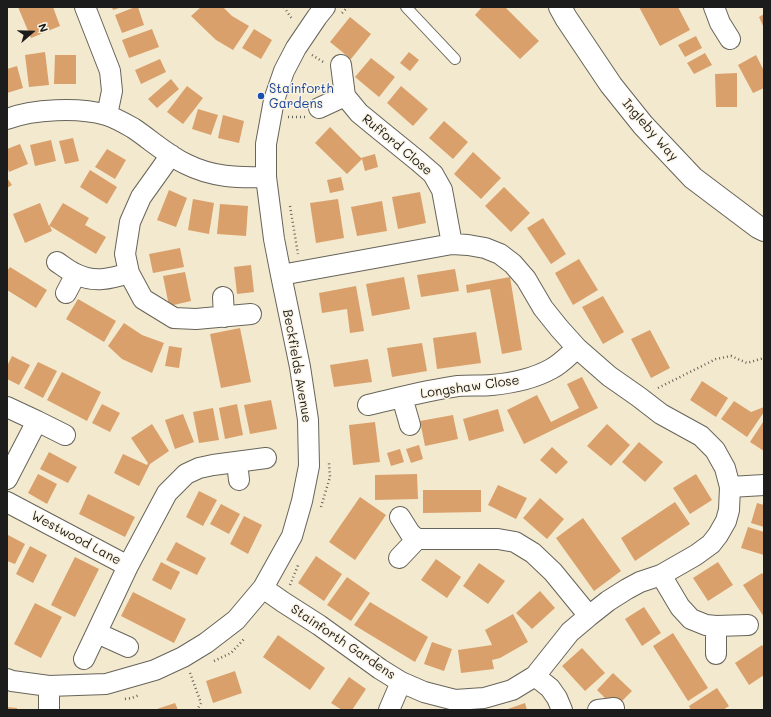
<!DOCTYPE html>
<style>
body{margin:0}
#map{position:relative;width:771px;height:717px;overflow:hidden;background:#f3e9ce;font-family:Mali,sans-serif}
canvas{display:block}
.frame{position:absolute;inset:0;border:8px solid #1c1c1c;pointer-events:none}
.north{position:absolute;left:12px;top:12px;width:40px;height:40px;-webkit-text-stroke:3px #fcf5e5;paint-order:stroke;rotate:70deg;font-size:11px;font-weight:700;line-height:16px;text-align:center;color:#1c1c1c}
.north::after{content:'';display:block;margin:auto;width:14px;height:18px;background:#1c1c1c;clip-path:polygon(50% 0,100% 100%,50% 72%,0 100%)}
</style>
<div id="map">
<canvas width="771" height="717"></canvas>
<div class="frame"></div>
<div class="north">N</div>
</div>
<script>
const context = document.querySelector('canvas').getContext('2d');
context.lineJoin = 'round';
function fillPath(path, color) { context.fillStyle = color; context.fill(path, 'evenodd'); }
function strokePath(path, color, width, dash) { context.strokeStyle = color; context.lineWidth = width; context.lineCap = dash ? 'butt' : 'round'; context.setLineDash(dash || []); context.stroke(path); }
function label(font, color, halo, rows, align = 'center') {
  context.font = font + ' Mali,sans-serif'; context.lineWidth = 3; context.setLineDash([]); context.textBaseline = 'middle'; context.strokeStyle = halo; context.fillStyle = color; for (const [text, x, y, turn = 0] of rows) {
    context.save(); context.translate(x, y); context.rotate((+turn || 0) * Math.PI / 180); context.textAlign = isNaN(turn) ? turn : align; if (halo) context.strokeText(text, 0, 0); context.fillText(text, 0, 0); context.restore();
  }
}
const building = new Path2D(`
 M18,7H53L60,26L31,38Z
 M112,7H122L113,10Z
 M135,7H138L144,25L122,33L115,15Z
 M201,7H223L232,16L249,26L233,50L216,40L191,16Z
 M482,7H505L539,41L520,59L475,15Z
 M639,7H678L690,30L660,46Z
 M764,14V28L759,17Z
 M350,17L371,34L351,59L330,42Z
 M152,29L159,47L129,58L122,40Z
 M254,29L272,40L261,59L242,48Z
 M696,36L702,48L685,57L678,45Z
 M45,52L49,85L29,87L25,55Z
 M409,52L419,60L410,71L400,63Z
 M705,53L712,65L694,74L687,63Z
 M55,55H76V84H54Z
 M756,55L764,71V88L753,93L738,65Z
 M371,58L395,77L379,97L355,77Z
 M160,59L166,72L141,84L135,70Z
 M17,66L23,88L7,93V69Z
 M737,73V107H716L715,74Z
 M171,79L179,89L157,108L148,99Z
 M187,86L203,98L183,124L167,112Z
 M401,86L428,109L413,126L387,103Z
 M198,109L218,115L211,135L192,129Z
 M223,115L244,121L239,143L218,138Z
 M444,121L468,142L453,159L429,138Z
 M330,127L361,158L375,154L378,167L365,171L362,159L347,174L315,143Z
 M73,138L79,161L65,164L59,141Z
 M51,140L56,161L35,166L30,145Z
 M20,144L28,164L9,172L7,166V149Z
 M107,149L126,160L115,179L95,167Z
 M473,152L501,178L481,199L454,174Z
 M90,170L117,187L107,204L80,187Z
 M341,177L344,190L330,193L327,180Z
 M7,178L12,185L7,188Z
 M504,187L530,213L511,232L485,206Z
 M169,190L187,198L176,227L157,220Z
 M420,192L426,223L398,229L392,197Z
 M193,199L214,203L209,234L188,230Z
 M338,199L344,238L316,243L310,203Z
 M382,201L387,231L357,236L351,207Z
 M40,203L49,226L63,203L89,218L85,225L106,237L96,254L50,226L52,231L25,243L13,214Z
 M220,204L248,206L246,236L217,234Z
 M543,218L566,254L551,264L527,228Z
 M180,248L184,267L153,273L149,254Z
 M579,259L598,290L573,305L555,273Z
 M251,265L254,292L237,294L234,267Z
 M10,267L47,290L36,308L7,290V271Z
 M455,269L459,291L421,297L417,275Z
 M185,272L191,301L169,306L163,276Z
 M404,277L410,309L372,316L366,284Z
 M510,277L522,350L502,354L490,289L467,293L466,285Z
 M356,286L364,331L350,333L347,309L322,313L319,293Z
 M603,296L624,332L603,344L582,307Z
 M78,299L116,321L104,342L66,319Z
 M124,323L142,335L164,343L152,373L122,359L108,346Z
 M240,328L251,382L221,388L210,334Z
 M650,330L670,368L651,378L631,339Z
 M476,332L481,363L437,369L433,338Z
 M422,343L427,371L392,377L387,348Z
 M169,346L182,348L179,368L165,366Z
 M12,356L30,365L19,385L7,379V366Z
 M368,359L372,382L334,387L330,365Z
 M38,362L57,371L43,398L24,388Z
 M62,372L101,392L87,421L47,400Z
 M582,377L598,408L524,444L507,410L537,395L551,422L579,408L567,384Z
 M702,381L728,398L716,417L690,400Z
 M271,400L277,429L250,434L244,405Z
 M734,401L751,412L764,407V412L747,437L721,419Z
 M102,404L120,413L110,432L92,423Z
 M237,404L243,435L225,439L219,408Z
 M213,408L219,440L199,443L193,412Z
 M498,409L504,431L469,441L463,419Z
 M183,414L194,442L175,449L165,420Z
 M453,415L458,439L425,446L420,421Z
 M375,422L380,462L353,465L349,425Z
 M763,422L764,423V451L750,442Z
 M152,424L169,451L150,464L139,486L114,473L123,454L147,465L148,463L131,438Z
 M607,424L630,445L611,466L587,446Z
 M639,442L663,462L645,482L622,462Z
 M419,445L423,459L411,463L406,449Z
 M552,447L568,462L556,474L540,460Z
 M400,449L404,462L391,466L387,453Z
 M49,452L77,467L68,483L40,469Z
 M38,474L57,484L47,504L28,493Z
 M417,474L418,499L375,500V475Z
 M696,474L712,500L690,514L673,488Z
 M498,485L527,498L516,519L488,505Z
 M423,490H481V512L423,513Z
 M199,491L217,500L203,526L186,517Z
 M88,494L135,517L125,537L79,514Z
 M360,497L386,515L355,560L329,542Z
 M540,498L564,519L547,539L523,518Z
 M675,502L690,524L635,561L621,538Z
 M757,503L764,505V527L751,523Z
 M221,504L240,514L229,534L210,524Z
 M244,516L262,525L248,554L230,544Z
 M583,518L621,571L594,591L556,538Z
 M748,527L764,532V555L741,548Z
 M8,535L25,544L15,564L7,561Z
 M176,542L206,558L197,575L166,560Z
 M30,546L47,555L33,583L16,574Z
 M316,556L342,574L324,601L298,583Z
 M75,557L99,569L75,617L51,605Z
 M436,559L461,577L447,598L421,580Z
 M161,562L180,572L171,590L152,580Z
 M718,562L733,585L708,601L693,578Z
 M479,563L505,581L488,604L463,586Z
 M762,573L764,576V617L743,585Z
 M347,577L370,593L351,621L327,605Z
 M540,591L555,608L532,629L516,613Z
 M133,592L186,619L174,643L121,616Z
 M370,602L428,637L415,662L354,625Z
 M35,603L62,617L41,658L14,644Z
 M644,607L661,633L642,646L625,619Z
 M513,614L528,642L500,658L492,660L494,669L461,673L458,650L492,645L485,630Z
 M673,633L708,688L688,701L653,646Z
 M278,635L325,668L310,690L263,657Z
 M432,642L452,649L444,671L424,664Z
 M762,645L764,648V675L749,685L735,663Z
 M582,648L605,673L585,691L562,666Z
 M235,671L242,693L213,703L206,681Z
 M613,673L632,691L615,708L597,690Z
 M349,677L366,689L352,710H342L331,703Z
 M717,688L729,706L723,710H691L689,706Z
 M175,703L178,710H154Z
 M525,703L527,710H505Z
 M7,707L17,708V710H7Z`);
const path = new Path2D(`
 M284,7L292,19
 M342,13L348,7
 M312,55L325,63
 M288,117H305
 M290,206L298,254
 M658,388L716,359L731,356L747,363L764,358
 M321,507L330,477L329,463
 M290,585L299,563
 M214,661L231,653L245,638
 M190,673L201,703L197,710
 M125,699L132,698L139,695`);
const service = new Path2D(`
 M406,7L455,59`);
const minor = new Path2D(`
 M85,7L110,71L112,91L107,115
 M714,7L720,23L730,39
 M341,65L345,96L359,113L381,131L418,161L433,174L442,190L452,244
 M319,108L345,96
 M7,119C33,109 79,107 106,115C113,117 126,124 133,128C151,140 167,155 186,164C212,177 237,178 266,177
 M171,155L141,197L130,222L125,254L129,273L143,299L174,318L196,319L251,314
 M57,262C63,266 69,271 76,274C94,283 110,279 129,273
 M66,293L76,274
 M223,297L224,317
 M402,397L410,425
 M368,405C398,398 428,390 458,386C470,385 481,386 492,385C513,383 533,379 551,369C561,364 569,355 577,348
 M7,407L37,421L7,479
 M37,421L65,435
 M237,462L239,480
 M730,487L764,485
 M7,502L128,566L167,493L186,474L199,468L213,465L266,458
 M400,517L410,533L417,539H498L515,542L533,553L553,572L589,616
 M399,558L417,539
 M661,575L680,607L691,619L706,625L716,626L748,625
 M263,588L283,602L319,625L380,669L401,682L424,692L455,700L484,698L512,690L535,676L570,632L589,616L608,601L627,589L640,582L661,575L696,555L711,544L718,535L726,521L729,510L730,487L725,468L715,450L701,436L661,414L639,397L609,376L577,348L559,328L543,308L526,279L513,264L500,254L485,248L468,245L452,244L281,275
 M97,633L128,647
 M716,654V626
 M84,659L128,566
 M535,676L550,688L557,698L562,710
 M7,679L12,681L49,686L106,684L155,670L183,657L206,643L236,620L263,588L292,536L302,501L309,466L308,420L300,367L281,275L274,239L266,177V144L274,100L284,71L296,48L317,17L325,7
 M49,686V710
 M389,710L401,682
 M598,710L614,708`);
const tertiary = new Path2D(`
 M560,7L566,18L611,85L643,125L693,178L758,227L764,230`);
const markers = [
 [261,96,4,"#1a4fb4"]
];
const transitNames = [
 ["Stainforth",269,89],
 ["Gardens",269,104]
];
const streetNames = [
 ["Ingleby Way",650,130,49],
 ["Rufford Close",397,145,40],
 ["Beckfields Avenue",297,366,80],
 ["Longshaw Close",470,387,-8],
 ["Westwood Lane",76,538,28],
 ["Stainforth Gardens",343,642,34]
];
fillPath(building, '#d9a06b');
strokePath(service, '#67645a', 12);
strokePath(minor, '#67645a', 22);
strokePath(tertiary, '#67645a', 24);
strokePath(path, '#67645a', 2.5, [1, 3]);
strokePath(service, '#fff', 10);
strokePath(minor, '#fff', 20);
strokePath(tertiary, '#fff', 22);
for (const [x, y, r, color] of markers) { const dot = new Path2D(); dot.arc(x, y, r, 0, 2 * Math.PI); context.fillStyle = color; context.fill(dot); strokePath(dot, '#fcf5e5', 1.5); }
label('13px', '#164399', '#fcf5e5', transitNames, 'left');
label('13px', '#1c1c1c', '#fcf5e5', streetNames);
</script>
